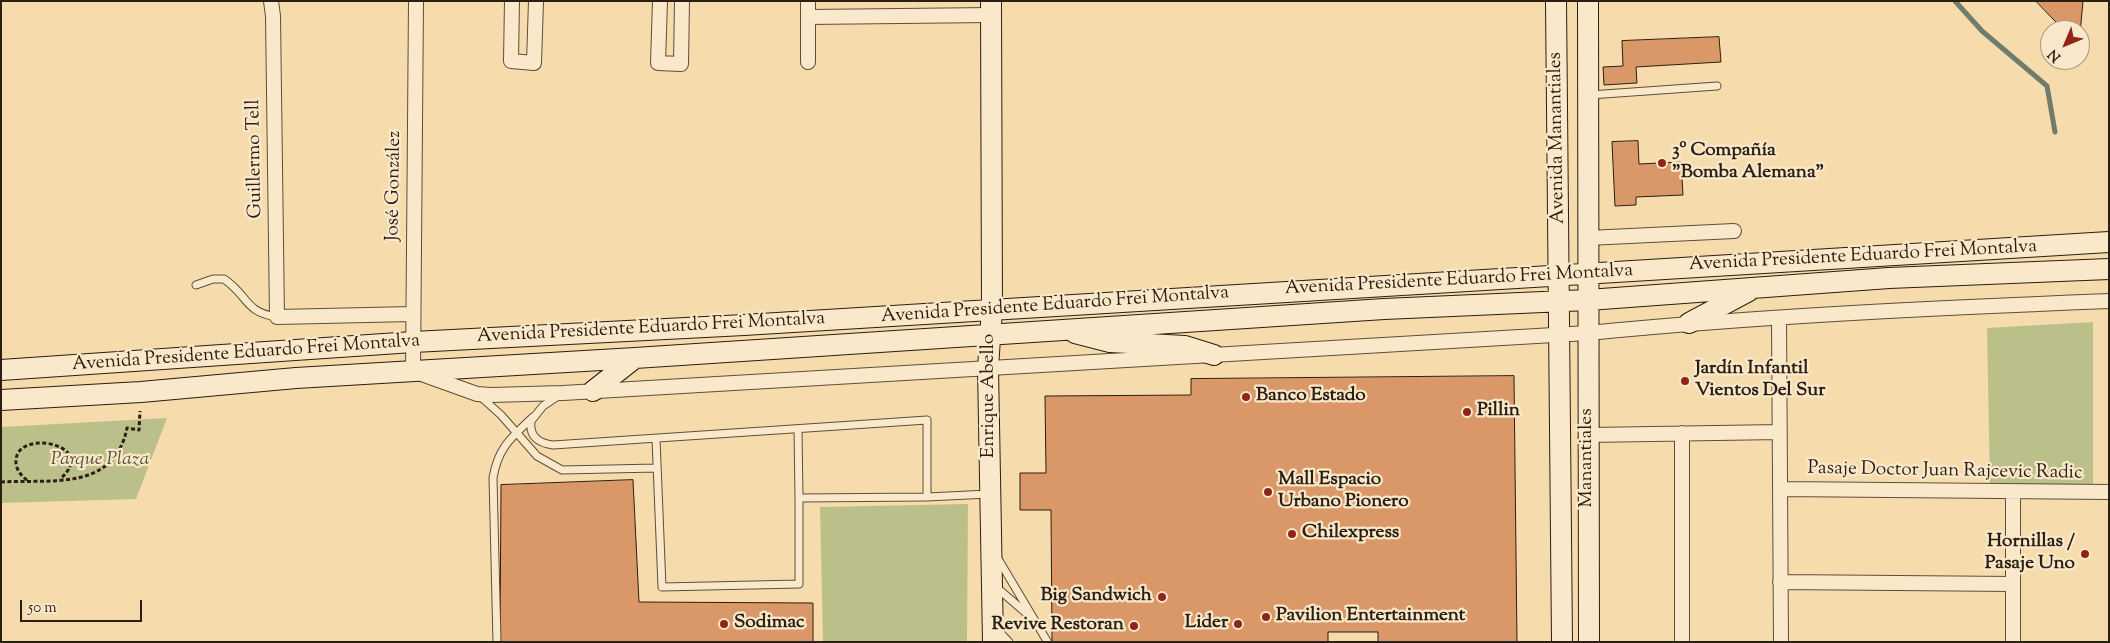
<!DOCTYPE html>
<meta charset="utf-8">
<style>
body{margin:0}
#map{position:relative;width:2110px;height:643px;overflow:hidden;background:#f6dcad;font-family:"Sorts Mill Goudy",serif}
canvas{display:block}
.frame{position:absolute;inset:0;border:2px solid #2b1e12;pointer-events:none}
.north{position:absolute;left:2040px;top:20px;width:50px;height:50px;box-sizing:border-box;background:#f9e8ca;border:1px solid #a79780;border-radius:50%;rotate:225deg;font-size:14px;font-weight:700;line-height:20px;text-align:center;color:#2b1e12}
.north::after{content:'';display:block;margin:auto;width:18px;height:22px;background:#8f2418;clip-path:polygon(50% 0,100% 100%,50% 72%,0 100%)}
.scale{position:absolute;left:20px;top:600px;width:122px;height:22px;box-sizing:border-box;border:2px solid #2b1e12;border-top:0;padding-left:6px;font-size:15px;line-height:18px;white-space:nowrap;color:#2b1e12;-webkit-text-stroke:4px #f9e8ca;paint-order:stroke}
</style>
<div id="map">
<canvas width="2110" height="643"></canvas>
<div class="frame"></div>
<div class="north">N</div>
<div class="scale">50 m</div>
</div>
<script>
const context = document.querySelector('canvas').getContext('2d');
context.lineJoin = 'round';
function fillPath(path, color) { context.fillStyle = color; context.fill(path, 'evenodd'); }
function strokePath(path, color, width, dash) { context.strokeStyle = color; context.lineWidth = width; context.lineCap = dash ? 'butt' : 'round'; context.setLineDash(dash || []); context.stroke(path); }
function label(font, color, halo, rows, align = 'center') {
  context.font = font + ' "Sorts Mill Goudy",serif'; context.lineWidth = 4.5; context.setLineDash([]); context.textBaseline = 'middle'; context.strokeStyle = halo; context.fillStyle = color; for (const [text, x, y, turn = 0] of rows) {
    context.save(); context.translate(x, y); context.rotate((+turn || 0) * Math.PI / 180); context.textAlign = isNaN(turn) ? turn : align; if (halo) context.strokeText(text, 0, 0); context.fillText(text, 0, 0); context.restore();
  }
}
const green = new Path2D(`
 M2093,322V484L1990,487L1987,328Z
 M167,418L136,499L1,503V427Z
 M968,504L967,642H823L820,507Z`);
const stream = new Path2D(`
 M1955,1L1982,31L2047,86L2055,132`);
const building = new Path2D(`
 M2036,1H2083L2080,34V30H2064Z
 M1719,37L1721,62L1636,67L1637,83L1604,85L1603,67L1623,66L1622,41Z
 M1638,141L1639,164L1681,162L1683,195L1636,197V205L1615,206L1612,142Z
 M1514,376L1517,642H1378V632H1328V642H1052L1051,510H1020V473H1046L1045,396L1191,395V379Z
 M633,480L639,602L813,603V642H500L501,485Z`);
const path = new Path2D(`
 M27,480C21,476 15,468 16,460C18,428 100,445 60,479
 M1,482C51,479 114,492 127,428L139,430L140,411`);
const lane = new Path2D(`
 M1590,95L1717,86
 M196,285L213,279H224C249,296 244,312 277,317
 M558,396L543,406L531,421C529,437 539,443 553,445L927,420V497L799,498V584L662,587L656,439
 M481,397L501,415L537,456L562,470L657,468
 M798,429L799,498
 M927,497L989,494
 M997,557L1047,641
 M996,587L1032,618
 M997,629L1009,642
 M497,642L493,478C498,447 512,437 533,417`);
const street = new Path2D(`
 M271,1L273,16L277,317L412,314
 M416,1L413,371L477,394L491,395L563,393L1588,333C1761,316 1935,308 2109,301
 M512,1L511,61L534,63L536,1
 M660,1L658,63L681,64L682,1
 M808,1V62
 M808,17L991,15
 M1588,238L1734,231
 M1779,318L1781,642
 M1682,433V642
 M1588,435L1780,432
 M1781,489L2109,492
 M2013,492V642
 M1780,582L2013,584`);
const secondary = new Path2D(`
 M991,1L992,309L988,368L993,642
 M1556,1L1562,642
 M1588,1L1589,642
 M1689,323L1749,291
 M1075,333L1110,342L1185,346L1214,355
 M1,370L413,342L744,325L2109,242
 M593,391L635,358
 M1,400L141,392L296,378L635,358L1384,309L1588,300L1889,278L2109,269`);
const markers = [
 [1662,163,5,"#8f2418"],
 [1685,381,5,"#8f2418"],
 [1246,397,5,"#8f2418"],
 [1467,412,5,"#8f2418"],
 [1268,492,5,"#8f2418"],
 [1292,534,5,"#8f2418"],
 [2085,554,5,"#8f2418"],
 [1162,597,5,"#8f2418"],
 [1266,617,5,"#8f2418"],
 [724,624,5,"#8f2418"],
 [1238,624,5,"#8f2418"],
 [1134,626,5,"#8f2418"]
];
const streetNames = [
 ["Avenida Manantiales",1558,138,-91],
 ["Guillermo Tell",256,159,-91],
 ["José González",395,186,-89],
 ["Avenida Presidente Eduardo Frei Montalva",1863,257,-3],
 ["Avenida Presidente Eduardo Frei Montalva",1459,281,-3],
 ["Avenida Presidente Eduardo Frei Montalva",1055,306,-4],
 ["Avenida Presidente Eduardo Frei Montalva",651,329,-3],
 ["Avenida Presidente Eduardo Frei Montalva",246,354,-4],
 ["Enrique Abello",990,396,-90],
 ["Manantiales",1588,458,-90],
 ["Pasaje Doctor Juan Rajcevic Radic",1945,472,1]
];
const poiNames = [
 ["3º Compañía",1672,152],
 ["\"Bomba Alemana\"",1672,174],
 ["Jardín Infantil",1695,370],
 ["Vientos Del Sur",1695,392],
 ["Banco Estado",1256,397],
 ["Pillin",1477,412],
 ["Mall Espacio",1278,481],
 ["Urbano Pionero",1278,503],
 ["Chilexpress",1302,534],
 ["Hornillas /",2075,543,"right"],
 ["Pasaje Uno",2075,565,"right"],
 ["Big Sandwich",1152,597,"right"],
 ["Pavilion Entertainment",1276,617],
 ["Sodimac",734,624],
 ["Lider",1228,624,"right"],
 ["Revive Restoran",1124,626,"right"]
];
const parkNames = [
 ["Parque Plaza",100,461]
];
fillPath(green, '#bbc08a');
strokePath(stream, '#6f7d6c', 5);
fillPath(building, '#da9768');
strokePath(building, '#2b1e12', 1);
strokePath(lane, '#5e4e39', 9);
strokePath(street, '#5e4e39', 16);
strokePath(secondary, '#2b1e12', 22);
strokePath(path, '#2b1e12', 3, [4, 2.5]);
strokePath(lane, '#f9e8ca', 7);
strokePath(street, '#f9e8ca', 14);
strokePath(secondary, '#f9e8ca', 20);
for (const [x, y, r, color] of markers) { const dot = new Path2D(); dot.arc(x, y, r, 0, 2 * Math.PI); context.fillStyle = color; context.fill(dot); strokePath(dot, '#f9e8ca', 2); }
label('19px', '#2b1e12', '#f9e8ca', streetNames);
label('bold 19px', '#2b1e12', '#f9e8ca', poiNames, 'left');
label('italic 19px', '#564f36', '#f9e8ca', parkNames);
</script>
